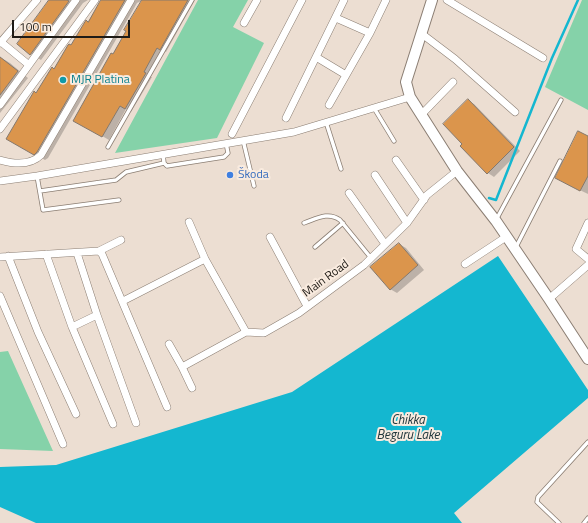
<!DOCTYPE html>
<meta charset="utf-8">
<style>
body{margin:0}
#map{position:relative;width:588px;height:523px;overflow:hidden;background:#ecded2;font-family:"Titillium Web",sans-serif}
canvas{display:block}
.scale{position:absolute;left:12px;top:20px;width:118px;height:18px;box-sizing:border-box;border:2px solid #1f1b16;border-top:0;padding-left:5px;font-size:12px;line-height:14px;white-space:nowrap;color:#1f1b16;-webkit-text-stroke:3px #f9ebdf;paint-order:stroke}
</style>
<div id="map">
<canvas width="588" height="523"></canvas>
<div class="scale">100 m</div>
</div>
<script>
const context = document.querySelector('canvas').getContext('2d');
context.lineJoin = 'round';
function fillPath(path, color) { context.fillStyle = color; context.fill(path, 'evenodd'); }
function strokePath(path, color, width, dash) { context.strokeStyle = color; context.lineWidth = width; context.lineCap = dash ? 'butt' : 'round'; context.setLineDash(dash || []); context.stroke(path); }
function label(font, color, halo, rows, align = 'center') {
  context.font = font + ' "Titillium Web",sans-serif'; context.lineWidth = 4; context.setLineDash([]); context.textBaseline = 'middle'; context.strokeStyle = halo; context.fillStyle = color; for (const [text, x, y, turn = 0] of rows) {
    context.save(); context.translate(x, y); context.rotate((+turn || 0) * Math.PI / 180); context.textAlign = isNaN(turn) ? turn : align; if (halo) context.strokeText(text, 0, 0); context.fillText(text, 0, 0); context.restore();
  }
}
const green = new Path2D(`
 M198,0H248L233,27L264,43L217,138L115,153Z
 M582,0H588V110L545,87Z
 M8,351L53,451L0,449V352Z`);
const water = new Path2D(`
 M498,256L588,390V398L454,513L462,523H36L0,507V467L56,465L292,392Z`);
const shadow = new Path2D(`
 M50,0H88L83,3L41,60L31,54Z
 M102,0H195L166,52L163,51L149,76L152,77L131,112L126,109L109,140L75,120L113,55L143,0L137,3L48,158L45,160L8,138L37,94L89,23Z
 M0,57L10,63L28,78L0,113Z
 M468,101L474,104L520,151L494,177L488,173L461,146L464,144Z
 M588,137V194L563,182Z
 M399,244L406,248L424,270L397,293L390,289Z`);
const stream = new Path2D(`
 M489,198L496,200L552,58L578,0`);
const building = new Path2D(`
 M49,0H67L69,1L30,55L17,44Z
 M101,0H125L37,152L34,155L6,139L33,93L34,91L36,93L52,67L54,69L68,45L69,44L71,45L86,20L88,22Z
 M142,0H188L160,50L157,48L144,72L146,73L125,109L120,106L102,137L73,121L111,53L113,54L126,31L124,30Z
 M0,57L18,71L0,95Z
 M468,99L514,147L487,174L460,146L462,144L443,124Z
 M578,131L588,136V176L580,191L555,178Z
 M399,243L418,265L390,290L370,267Z`);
const lane = new Path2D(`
 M374,108L394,141
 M326,122L341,169
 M243,140L254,186
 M108,147L192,0
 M163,154L164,163L167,166L224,157L228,153L226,143
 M37,176L43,210L119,200
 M40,191L116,180L126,172L164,163
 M496,220L561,100
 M304,223C316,219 328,211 340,220L371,258
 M315,247L343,223
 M516,247L560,161
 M559,523L537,502L538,497L588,442
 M584,523L588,518`);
const street = new Path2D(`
 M447,0L543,58
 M336,18L370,33
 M244,23L257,0
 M422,34L455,59L515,112
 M1,42L29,65
 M0,43L37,0
 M316,57L346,75
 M0,105L76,0
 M329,105L370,33L386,0
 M421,115L453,82
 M286,118L344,0
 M0,129L95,0
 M232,134L302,0
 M0,160C14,164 30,166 41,155L131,0
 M396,160L424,200
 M375,175L407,223
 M0,181L37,176L294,132L410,97
 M349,193L385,244
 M189,222L205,259
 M588,223L576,249L588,259
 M270,237L307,306
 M99,251L102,254L167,407
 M77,253L97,315L136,423
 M46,254L72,327L113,424
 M8,256L38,332L76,414
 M0,257L99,251L121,240
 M465,264L506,237
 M0,296L63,444
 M549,299L588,265
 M123,301L205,259L246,332
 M72,327L97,315
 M169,344L182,367L192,388
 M182,367L246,332L264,333L299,313L364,265L407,223L427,195L457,171`);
const secondary = new Path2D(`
 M432,0L406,82L410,97L457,171L496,221L549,299L588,359`);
const markers = [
 [63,80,4,"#0f9aa8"],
 [230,175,4,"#3f7fe0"]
];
const cultureNames = [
 ["MJR Platina",71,80]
];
const shopNames = [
 ["Škoda",238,175]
];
const streetNames = [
 ["Main Road",326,279,-36]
];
const waterNames = [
 ["Chikka",408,421],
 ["Beguru Lake",408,436]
];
fillPath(green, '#85d2a9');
fillPath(water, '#14b7d0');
fillPath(shadow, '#0003');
strokePath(stream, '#14b7d0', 2.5);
fillPath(building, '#db954c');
strokePath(building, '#84786d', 1);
strokePath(lane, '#8b7e73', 5);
strokePath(street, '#8b7e73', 8);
strokePath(secondary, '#8b7e73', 12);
strokePath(lane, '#fff', 3.5);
strokePath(street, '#fff', 7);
strokePath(secondary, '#fff', 10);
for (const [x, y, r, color] of markers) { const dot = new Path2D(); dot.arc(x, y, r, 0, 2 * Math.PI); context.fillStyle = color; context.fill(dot); strokePath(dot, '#f9ebdf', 1.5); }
label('12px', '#0d838f', '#f9ebdf', cultureNames, 'left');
label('12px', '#366cbe', '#f9ebdf', shopNames, 'left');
label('12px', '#1f1b16', '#f9ebdf', streetNames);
label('italic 13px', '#21383d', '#f9ebdf', waterNames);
</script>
